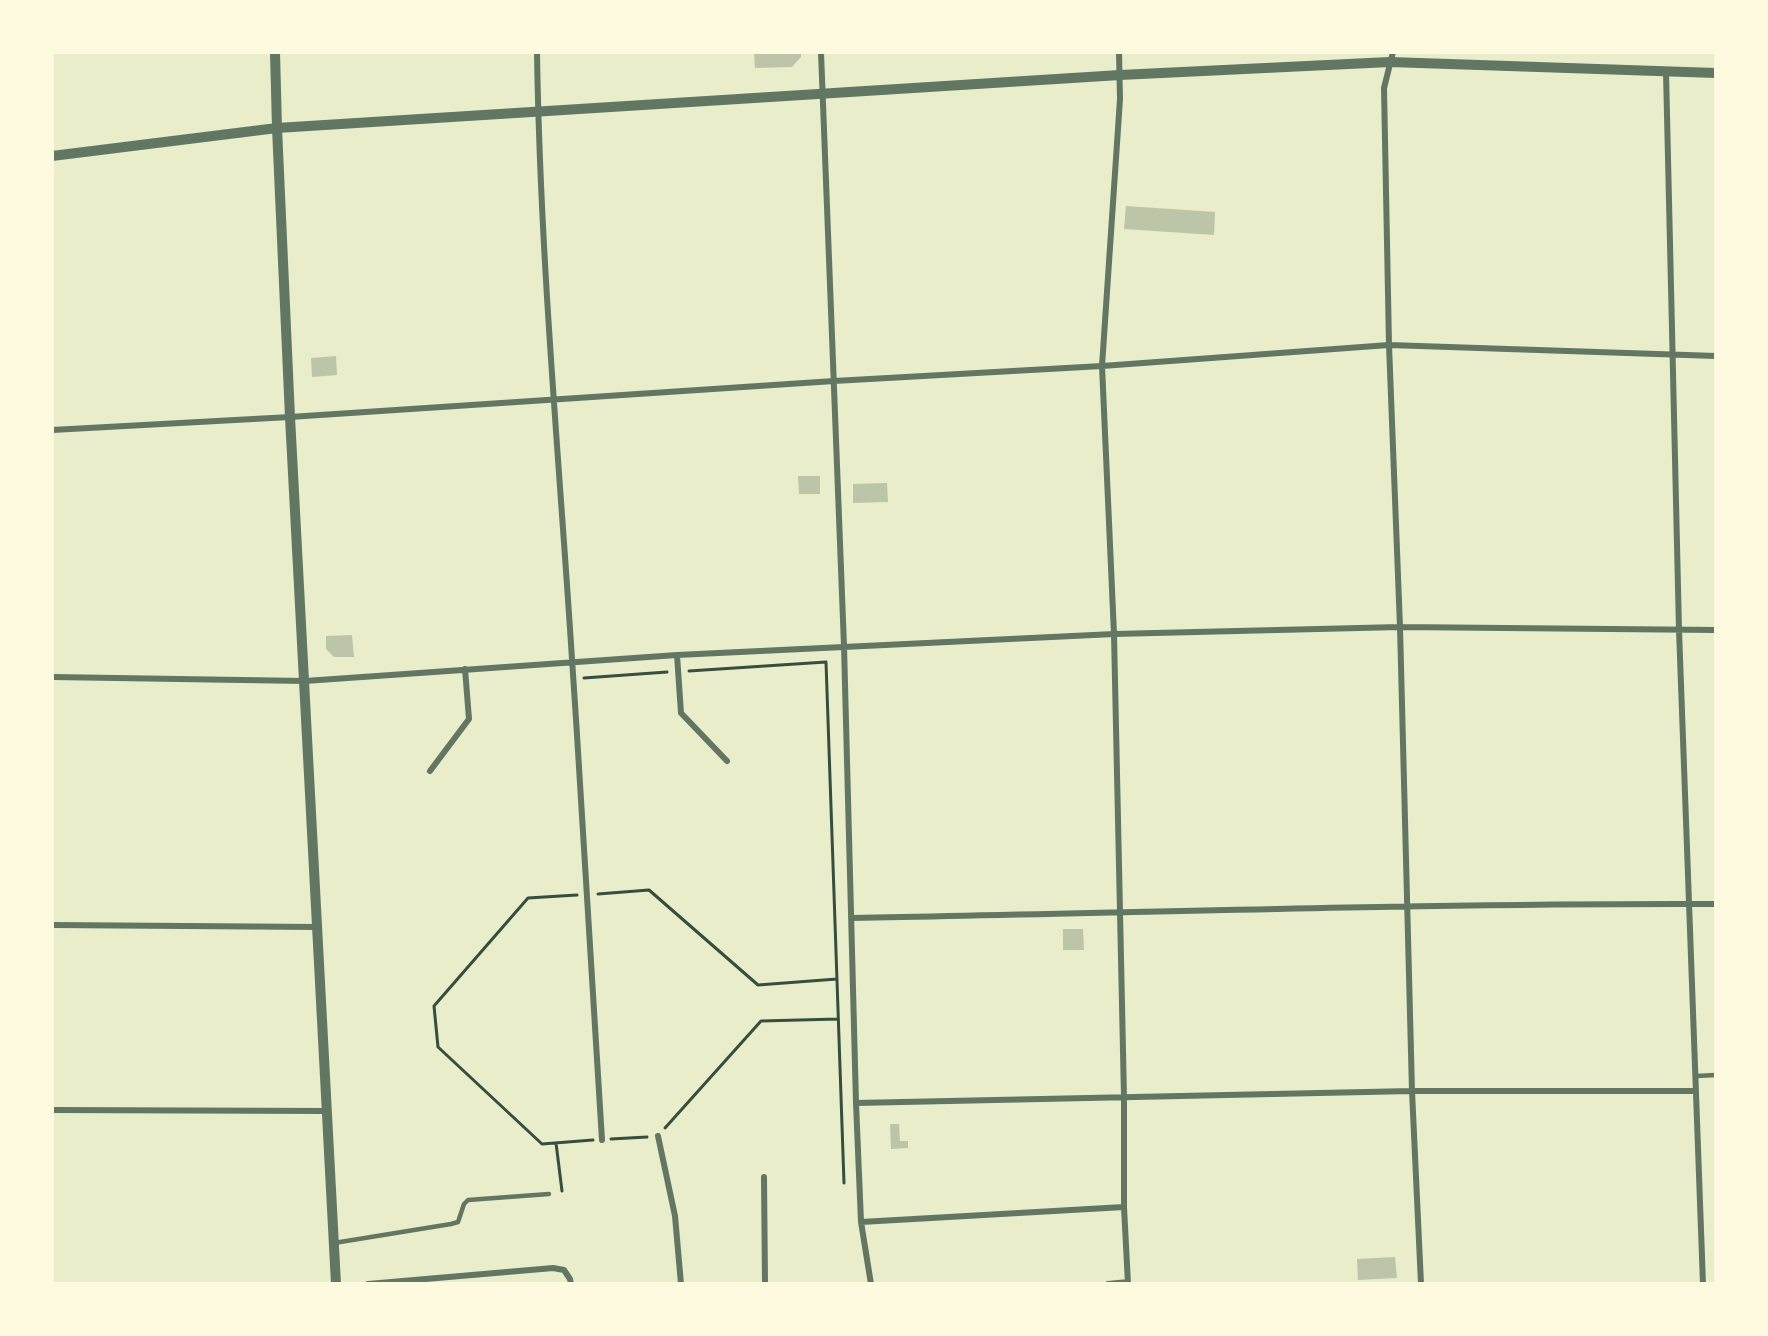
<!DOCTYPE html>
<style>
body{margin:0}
#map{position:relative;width:1768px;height:1336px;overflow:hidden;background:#e9edc9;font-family:"Source Serif 4",serif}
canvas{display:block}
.frame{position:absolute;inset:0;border:54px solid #fefae0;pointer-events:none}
</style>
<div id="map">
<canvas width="1768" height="1336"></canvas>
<div class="frame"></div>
</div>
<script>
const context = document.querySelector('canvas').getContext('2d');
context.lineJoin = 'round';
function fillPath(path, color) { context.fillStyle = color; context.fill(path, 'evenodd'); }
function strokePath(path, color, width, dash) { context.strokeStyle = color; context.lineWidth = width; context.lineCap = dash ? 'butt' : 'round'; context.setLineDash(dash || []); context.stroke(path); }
const building = new Path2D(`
 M754,52H801V57L792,67L755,68Z
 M1126,206L1215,212L1214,235L1124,229Z
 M336,356L337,375L312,377L311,358Z
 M798,476H820V494H799Z
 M887,483L888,502L853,503V484Z
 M352,635L354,657H334L326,649V636Z
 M1063,929H1083L1084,950H1063Z
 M890,1124H899L900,1141H908V1148L891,1149Z
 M1395,1257L1397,1278L1358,1280L1357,1259Z`);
const path = new Path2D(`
 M689,671L826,662L844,1183
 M584,678L667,672
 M598,894L649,890L758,985L837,979
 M577,895L528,898L434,1006L438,1047L542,1144L593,1140
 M665,1128L761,1021L838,1019
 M611,1139L647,1137
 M556,1143L562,1191`);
const service = new Path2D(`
 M1696,1076L1716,1075
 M334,1243L451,1224L458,1222L464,1204L468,1200L549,1194`);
const minor = new Path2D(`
 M537,52C540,255 559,457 572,659C583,819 591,979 602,1140
 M821,52L844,646L856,1103L861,1222L871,1284
 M1119,52L1120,99L1102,366L1114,634L1124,1097V1207L1128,1284
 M1393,52L1384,88L1389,345L1400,627L1412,1091L1421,1284
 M1666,72L1679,630L1703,1284
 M52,430L290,417L834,381L1102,366L1389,345L1716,356
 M677,655L681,713L727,761
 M52,677L305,681L677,655L1114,634L1400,627L1716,630
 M430,771L469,719L465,669
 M852,918C1140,913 1428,903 1716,904
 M52,925L317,927
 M856,1103L1412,1091H1696
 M52,1110L327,1111
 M658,1136L675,1216L681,1284
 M764,1177L765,1284
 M861,1222L1124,1207
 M368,1284L553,1268L564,1270L570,1279L571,1284
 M1108,1284L1128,1282`);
const tertiary = new Path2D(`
 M275,52L277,128L290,417L336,1284
 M52,156L277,128L1120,75L1390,62L1716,73`);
fillPath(building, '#bcc5a7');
strokePath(path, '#344e41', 3);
strokePath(service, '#617663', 4.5);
strokePath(minor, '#617663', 6);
strokePath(tertiary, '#617663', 10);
</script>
